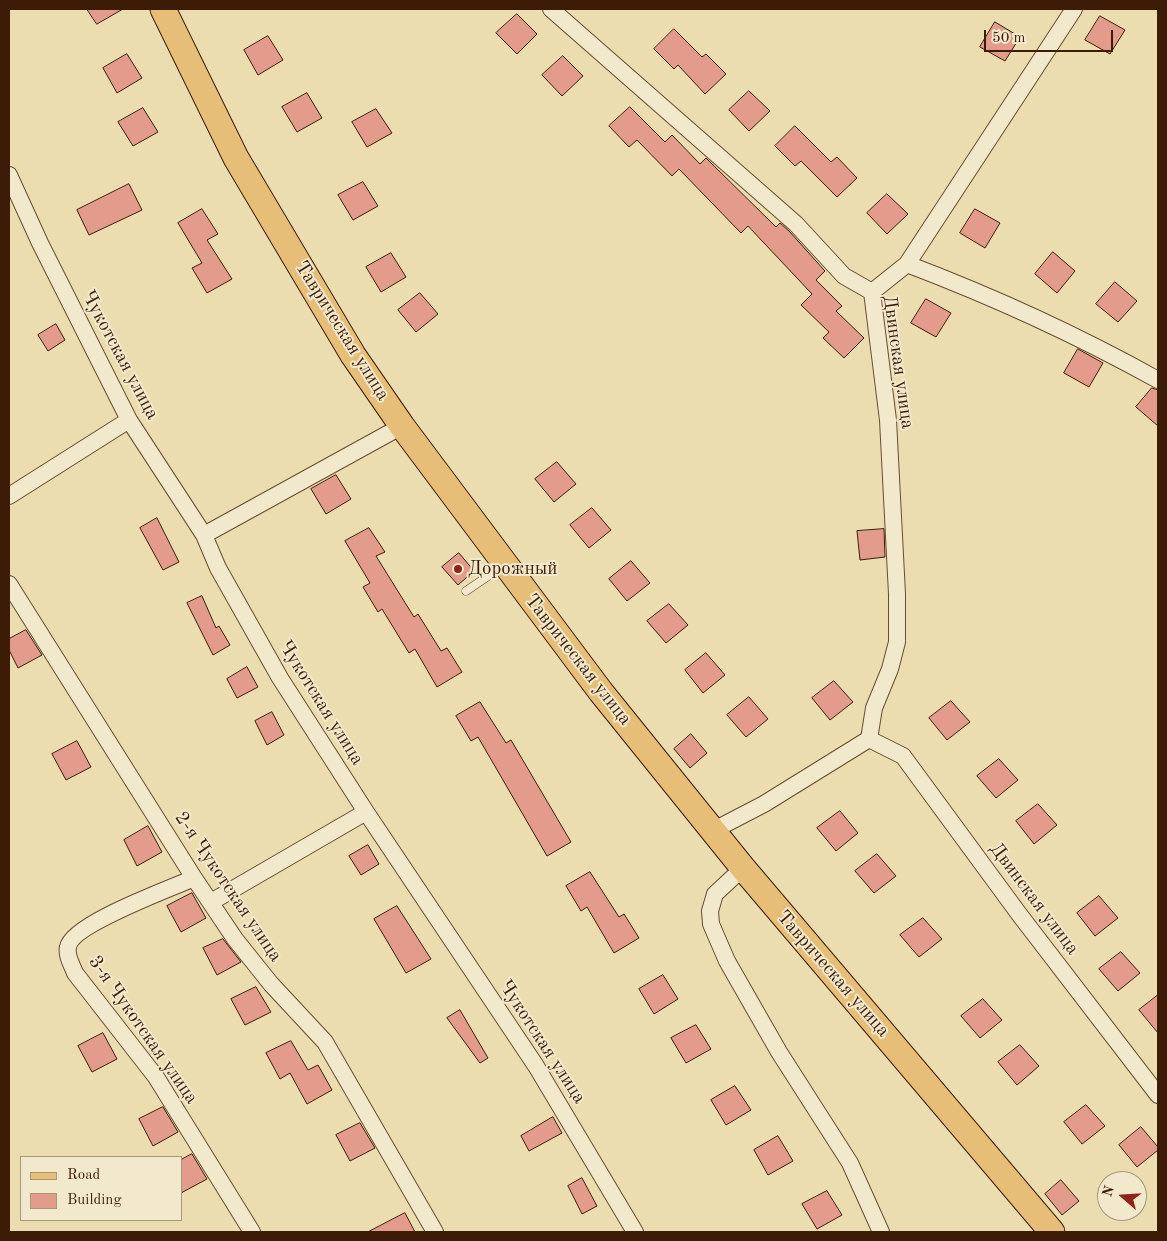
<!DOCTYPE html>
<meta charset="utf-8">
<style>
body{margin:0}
#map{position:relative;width:1167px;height:1241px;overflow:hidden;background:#ebddb0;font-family:"Old Standard TT",serif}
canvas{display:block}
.frame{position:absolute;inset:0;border:10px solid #3c1c07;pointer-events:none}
.legend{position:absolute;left:20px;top:1156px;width:162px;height:65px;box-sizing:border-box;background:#f2e9cc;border:1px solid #a9977d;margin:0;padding:6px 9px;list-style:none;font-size:15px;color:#3c1c07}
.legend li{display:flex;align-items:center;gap:10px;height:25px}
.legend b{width:25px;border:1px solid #a9977d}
.north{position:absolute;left:1097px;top:1171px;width:50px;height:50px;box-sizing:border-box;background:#f2e9cc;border:1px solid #a9977d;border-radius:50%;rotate:289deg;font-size:14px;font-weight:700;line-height:20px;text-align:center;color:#3c1c07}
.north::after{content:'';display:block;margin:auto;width:18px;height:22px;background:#8f2418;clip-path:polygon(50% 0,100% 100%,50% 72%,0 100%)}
.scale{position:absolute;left:984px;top:30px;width:129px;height:22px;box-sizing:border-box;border:2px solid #3c1c07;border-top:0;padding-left:6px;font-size:15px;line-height:18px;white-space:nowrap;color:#3c1c07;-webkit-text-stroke:4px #f2e9cc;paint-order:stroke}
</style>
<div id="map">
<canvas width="1167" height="1241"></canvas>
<div class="frame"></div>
<ul class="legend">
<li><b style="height:6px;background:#e6be78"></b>Road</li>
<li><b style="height:14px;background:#e39b8c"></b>Building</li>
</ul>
<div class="north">N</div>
<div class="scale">50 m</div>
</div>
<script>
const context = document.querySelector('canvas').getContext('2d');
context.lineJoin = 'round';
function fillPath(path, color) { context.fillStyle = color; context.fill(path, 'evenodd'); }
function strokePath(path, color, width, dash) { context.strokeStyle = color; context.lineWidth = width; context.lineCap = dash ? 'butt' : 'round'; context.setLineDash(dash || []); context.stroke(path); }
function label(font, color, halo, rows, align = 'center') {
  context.font = font + ' "Old Standard TT",serif'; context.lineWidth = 4; context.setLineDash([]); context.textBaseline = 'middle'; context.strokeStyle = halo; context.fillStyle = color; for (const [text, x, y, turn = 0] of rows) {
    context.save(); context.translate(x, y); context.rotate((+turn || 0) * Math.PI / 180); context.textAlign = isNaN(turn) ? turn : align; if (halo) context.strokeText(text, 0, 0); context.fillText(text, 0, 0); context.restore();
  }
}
const building = new Path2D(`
 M87,9H123L97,24Z
 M517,14L537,34L517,54L496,33Z
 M1100,16L1125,30L1110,54L1085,40Z
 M995,22L1020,37L1005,61L980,47Z
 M674,29L702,57L706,54L726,74L705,94L678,65L674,69L654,49Z
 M268,36L283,60L258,75L244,50Z
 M127,54L142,78L117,93L103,68Z
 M563,56L583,76L562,96L542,75Z
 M749,91L770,111L749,131L729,110Z
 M307,93L322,118L297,132L282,107Z
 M630,107L665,142L672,135L700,164L706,158L776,227L780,223L789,231L825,271L816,280L842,306L836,311L864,338L844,358L823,338L829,332L801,305L812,294L748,226L741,233L679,169L672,176L637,140L629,147L609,126Z
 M143,108L158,132L133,146L118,122Z
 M376,109L392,133L367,147L352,122Z
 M795,126L831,162L837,157L857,178L837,197L801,161L795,166L775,146Z
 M363,182L378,206L353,220L338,195Z
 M129,184L142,210L89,235L77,210Z
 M887,194L908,214L887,234L867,213Z
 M202,209L218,234L207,240L232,279L207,293L192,268L202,263L178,223Z
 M975,209L1000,223L985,248L960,233Z
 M1053,252L1075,271L1057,293L1035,274Z
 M391,253L406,277L381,292L366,267Z
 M1115,282L1137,301L1118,322L1096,304Z
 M420,293L438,314L416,332L398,310Z
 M926,299L951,313L936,337L911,323Z
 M56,324L65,340L48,351L38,335Z
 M1078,349L1103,363L1089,387L1064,373Z
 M1152,388L1158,390V426L1136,407Z
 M557,462L576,484L554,502L535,479Z
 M336,475L351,499L326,514L311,489Z
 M592,508L611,530L589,548L570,525Z
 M157,518L179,562L163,570L140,528Z
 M369,528L385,552L376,556L414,617L418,614L441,651L447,648L462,672L437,687L415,649L409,653L382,609L378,612L363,587L370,583L345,541Z
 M884,529L885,557L860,560L857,531Z
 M459,553L474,571L458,585L442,567Z
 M631,561L650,583L627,601L609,579Z
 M202,596L216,628L219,626L230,645L213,655L187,603Z
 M669,604L688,625L666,643L647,621Z
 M26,630L42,655L18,668L9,650V639Z
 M706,653L725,675L703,693L685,670Z
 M247,667L258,687L237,698L227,679Z
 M834,681L853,702L830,720L812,698Z
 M749,697L768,719L746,737L727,715Z
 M951,701L970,722L947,740L929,718Z
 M480,702L506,743L511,740L571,842L547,856L478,737L471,741L456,716Z
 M272,712L284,735L267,745L255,721Z
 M691,734L707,753L690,768L674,749Z
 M77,741L91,767L66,780L52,754Z
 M999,759L1018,780L996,798L977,776Z
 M1038,804L1057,825L1034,844L1016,821Z
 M840,811L858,833L836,851L817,828Z
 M148,826L162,852L137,866L124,840Z
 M368,845L379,864L361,875L349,856Z
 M877,854L896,876L874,893L855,871Z
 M590,872L619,917L624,914L639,938L614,953L587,907L581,911L566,886Z
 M192,893L206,918L181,932L167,906Z
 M1099,896L1118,918L1095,936L1077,913Z
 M397,906L431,959L406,973L374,919Z
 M923,918L942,939L919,957L900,935Z
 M223,939L241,962L217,975L203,948Z
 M1121,952L1140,973L1118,991L1099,969Z
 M663,975L678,999L654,1014L639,989Z
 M256,987L271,1012L245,1025L231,999Z
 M1158,995V1033L1139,1010Z
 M983,999L1002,1020L980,1038L961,1016Z
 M460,1010L488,1058L480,1063L447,1018Z
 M696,1025L711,1049L686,1063L671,1038Z
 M103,1033L117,1059L92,1072L78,1046Z
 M291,1041L308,1070L318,1065L332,1090L307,1104L290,1073L280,1079L266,1053Z
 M1020,1045L1039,1066L1017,1085L998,1062Z
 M735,1086L751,1110L726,1125L711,1100Z
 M1086,1105L1105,1126L1082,1144L1064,1122Z
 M163,1107L178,1132L153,1146L139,1119Z
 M553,1117L562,1133L529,1151L521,1136Z
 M360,1123L375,1148L350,1161L336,1135Z
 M1141,1127L1158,1147V1150L1137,1167L1119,1145Z
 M778,1136L793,1161L768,1175L754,1150Z
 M192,1154L207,1179L181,1193V1160Z
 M582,1178L597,1206L582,1214L568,1186Z
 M1061,1180L1079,1201L1062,1215L1045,1194Z
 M827,1191L842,1215L817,1229L802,1204Z
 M405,1213L415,1232H368Z`);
const service = new Path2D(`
 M466,591L503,566`);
const minor = new Path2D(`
 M551,9L796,224L844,276L872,292L888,420L897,594V642L890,669L874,708L869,739L764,804L714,830
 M9,175L40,243L129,420L204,535L218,568L280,678L366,812L536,1066L635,1232
 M907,264C994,297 1077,335 1158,380
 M872,292L907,264L1074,9
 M9,496L129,420
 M204,535L402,426
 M9,584L194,878L235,939L271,984L325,1042L435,1232
 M869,739L903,756L1019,914L1158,1095
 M743,868L715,894L710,911L711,924L727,961L779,1052L850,1163L881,1232
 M194,878C170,889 72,924 68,947C66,956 72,965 75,973L156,1077L252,1232
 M211,902L366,812`);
const primary = new Path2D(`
 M163,9L236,158L353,355L402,426L601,692L743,868L1052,1232`);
const markers = [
 [458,569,5,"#8f2418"]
];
const streetNames = [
 ["Таврическая улица",342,331,58],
 ["Чукотская улица",120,355,62],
 ["Двинская улица",898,362,82],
 ["Таврическая улица",578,660,52],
 ["Чукотская улица",321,703,58],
 ["2-я Чукотская улица",228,887,56],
 ["Двинская улица",1034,899,53],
 ["Таврическая улица",833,974,49],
 ["3-я Чукотская улица",143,1030,55],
 ["Чукотская улица",542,1042,57]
];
const poiNames = [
 ["Дорожный",468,569]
];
fillPath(building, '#e39b8c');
strokePath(building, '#3c1c07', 1);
strokePath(service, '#684c31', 9);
strokePath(minor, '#684c31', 18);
strokePath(primary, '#3c1c07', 27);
strokePath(service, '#f2e9cc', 8);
strokePath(minor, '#f2e9cc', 16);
strokePath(primary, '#e6be78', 25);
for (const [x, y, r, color] of markers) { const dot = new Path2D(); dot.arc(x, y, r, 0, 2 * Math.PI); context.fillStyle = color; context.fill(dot); strokePath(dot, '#f2e9cc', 2); }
label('19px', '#3c1c07', '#f2e9cc', streetNames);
label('19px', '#3c1c07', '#f2e9cc', poiNames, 'left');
</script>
